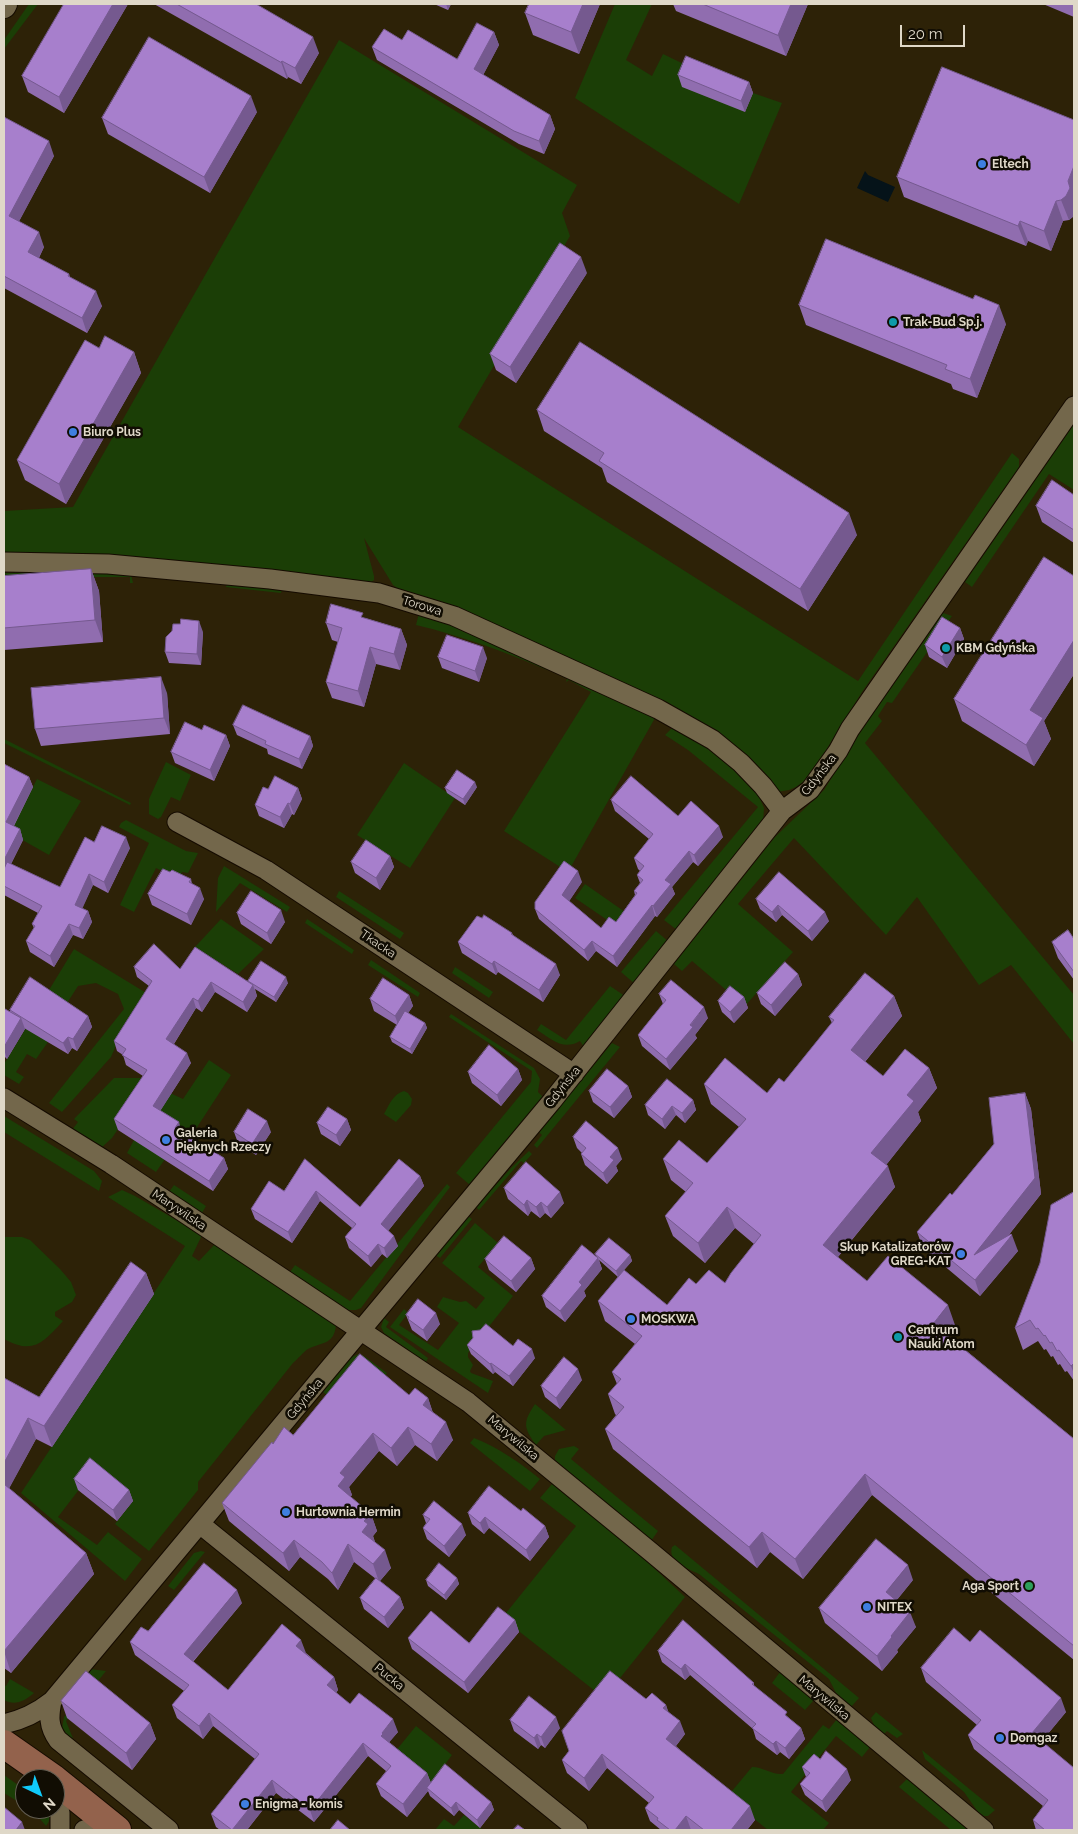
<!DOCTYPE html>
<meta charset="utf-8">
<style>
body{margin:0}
#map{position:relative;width:1078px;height:1834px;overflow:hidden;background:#2d2207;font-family:Raleway,sans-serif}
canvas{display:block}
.frame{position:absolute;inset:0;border:5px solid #dfd8c8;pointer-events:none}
.north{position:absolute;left:15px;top:1769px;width:50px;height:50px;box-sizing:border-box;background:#110d03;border:1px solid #635e52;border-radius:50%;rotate:138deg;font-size:14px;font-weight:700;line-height:20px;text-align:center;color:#dfd8c8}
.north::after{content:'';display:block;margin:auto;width:18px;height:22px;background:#10cafa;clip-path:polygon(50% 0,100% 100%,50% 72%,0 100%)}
.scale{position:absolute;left:900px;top:25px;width:65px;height:22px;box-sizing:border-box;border:2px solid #dfd8c8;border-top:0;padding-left:6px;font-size:15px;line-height:18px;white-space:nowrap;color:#dfd8c8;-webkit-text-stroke:4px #110d03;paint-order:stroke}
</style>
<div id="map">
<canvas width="1078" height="1834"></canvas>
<div class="frame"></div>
<div class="north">N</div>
<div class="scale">20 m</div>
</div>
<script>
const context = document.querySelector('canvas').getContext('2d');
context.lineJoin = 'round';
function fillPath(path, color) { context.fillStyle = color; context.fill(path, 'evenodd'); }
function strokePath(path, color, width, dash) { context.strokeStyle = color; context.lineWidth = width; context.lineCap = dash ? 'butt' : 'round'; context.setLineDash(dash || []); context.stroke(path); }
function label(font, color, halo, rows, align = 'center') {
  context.font = font + ' Raleway,sans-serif'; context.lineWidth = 5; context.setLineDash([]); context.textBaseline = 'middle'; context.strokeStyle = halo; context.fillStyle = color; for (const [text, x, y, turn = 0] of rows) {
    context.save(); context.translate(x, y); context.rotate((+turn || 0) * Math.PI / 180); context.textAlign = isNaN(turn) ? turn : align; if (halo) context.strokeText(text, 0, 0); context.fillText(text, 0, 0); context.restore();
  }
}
const green = new Path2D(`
 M29,4H38L4,49V40Z
 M615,4H652L626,60L652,76L663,54L690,67L745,112L753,93L782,103L739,204L575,98Z
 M339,40L577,185L562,213L570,236L458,427L858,681L1012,453L1019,459V467L862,692L815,768L806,780L796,787L789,790L777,792L738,748L721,735L400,590L393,585L364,538L374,576V580L370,583L4,557V511L73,507Z
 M1074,424V490L1049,474L972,587L965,582Z
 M30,572L131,574L133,583H130V577H4V573Z
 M227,583L282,589L281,593L226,587Z
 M419,613L478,635L549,671C506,652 462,636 416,625Z
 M943,613L952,616L892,703L887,702L878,716L882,721L865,743L1074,995V1044L1011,965L979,985L917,897L886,935L794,838L738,904L793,952L745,1006L692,961L682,971L674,964L775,837L824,790L857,737Z
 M568,675L655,718L568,872L504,831L591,692L569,680L566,682Z
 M672,728L719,754L756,790L764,808L763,824L677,930L664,920L758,807L688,750L665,735Z
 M4,739L131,803L130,805L4,743Z
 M166,762L191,775L180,801L171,797L161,817L158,819L149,814V799Z
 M404,763L455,798L410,868L357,835Z
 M37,779L81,801L49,855L10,833Z
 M126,820L186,851L198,853L188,873L182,872L179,879L156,868L134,912L120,905L149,843L119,827L121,823Z
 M224,866L290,907L287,912L240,883L216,912L218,878Z
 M585,884L625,912L616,926L575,898Z
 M339,891L404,933L400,939L336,897Z
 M221,919L264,949L238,974L195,947Z
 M307,919L354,950L352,954L305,923Z
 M656,931L669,942L635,984L621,972Z
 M74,949L148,994L127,1020L111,1057L62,1112L49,1103L124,1009L118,994L96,983L78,986L44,1039L48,1042L36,1059L27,1054L16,1072L24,1077L19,1084L4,1075V1064Z
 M371,960L420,993L418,997L368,965Z
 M455,967L493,992L489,998L452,973Z
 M610,986L625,996L584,1047L580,1041C563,1051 551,1039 537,1030L541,1024L566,1040Z
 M451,1014L534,1068L540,1079L538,1092L543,1097L470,1185L456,1173L531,1082L532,1071L449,1017Z
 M612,1043L620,1047L537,1148L534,1145L542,1135L539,1132Z
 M209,1060L231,1075L192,1135L154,1111L170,1093L183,1099Z
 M114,1078H152L112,1138L101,1148L72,1130L78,1122L74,1119Z
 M404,1091L408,1093L412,1099L411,1105L396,1122L384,1114C389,1105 393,1094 404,1091Z
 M4,1116L94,1171L102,1181L99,1191L4,1132Z
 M134,1140L165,1159L156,1172L127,1153Z
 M529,1151L532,1154L524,1163L521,1161L479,1210L476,1207L511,1168Z
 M447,1184L450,1187L361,1308L356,1310H347L290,1272L295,1265L350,1301Z
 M174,1185L206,1206L202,1213L169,1192Z
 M122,1190L135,1196L202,1235L192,1256L199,1261L215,1244L336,1325C334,1345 322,1342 308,1349C303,1352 298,1359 293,1363L198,1482V1490L149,1551L115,1524L133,1501L94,1470L58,1517L97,1545L108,1532L142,1559L125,1581L21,1493L185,1246L108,1197Z
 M468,1216L472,1219L440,1258L435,1255Z
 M475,1223L498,1243L478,1267L513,1296L468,1353V1357L473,1365L470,1371L471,1373L493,1381L488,1393L390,1327L404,1309L408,1313L399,1325L438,1350L459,1323L437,1307L443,1297L460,1302L466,1301L476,1309L485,1298L442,1263Z
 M4,1237H22L30,1240L60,1269L71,1282L76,1295L72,1302L55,1312V1316L63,1321C43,1343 33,1355 4,1339Z
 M384,1318L389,1322L386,1327L428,1358L426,1362L384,1333L381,1327Z
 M359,1354L364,1356L387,1373L385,1376L331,1398L323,1392L351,1357Z
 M535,1404L566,1430L544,1436L536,1445C523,1427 523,1422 535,1404Z
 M474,1438C498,1447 520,1463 540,1479L530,1491L470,1443Z
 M574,1446L579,1449L571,1459L658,1531L651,1541L555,1460V1456L559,1449Z
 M552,1484L641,1556L685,1597L604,1698L502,1618L576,1526L540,1498Z
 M675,1545L859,1698L851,1707L836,1693L829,1679L699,1574C689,1569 667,1562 672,1547Z
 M201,1551L205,1552L174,1590L168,1586L194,1553Z
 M90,1669L106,1671L66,1721L74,1741L124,1781L122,1783L61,1734L64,1717L75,1704Z
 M780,1672L814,1700L805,1710L772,1683Z
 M10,1679L34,1693C25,1701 15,1706 4,1700V1685L6,1686Z
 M876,1712L903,1734L897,1738L887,1731L883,1735L874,1725L871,1718Z
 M837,1719L870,1747L862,1757L836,1736L791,1792L829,1823L823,1830H768L727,1797L752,1767C763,1767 772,1775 783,1774L823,1725L829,1729Z
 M416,1726L452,1755L431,1783L394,1753Z
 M922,1750L995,1810L988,1816H984L978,1812L964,1792L925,1759Z
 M4,1775L25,1790V1806L4,1793Z
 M907,1779L966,1828L964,1830H951L899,1787Z
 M30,1809H47C50,1816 51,1820 46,1826L34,1812Z
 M464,1815L483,1830H435L444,1819L454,1826Z`);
const water = new Path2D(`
 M865,171L868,175L895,187L888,202L857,188Z`);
const minor = new Path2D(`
 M4,562L108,564L270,579L379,593L454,616L658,709L713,740L741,763L763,786L782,811
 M177,822L266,870L574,1074
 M4,1098L111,1164L468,1402L651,1552L984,1830
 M200,1524L578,1830
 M52,1701C49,1716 48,1726 58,1740L169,1830
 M4,1724C22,1720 37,1713 52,1701L552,1101L782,811L810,790L838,751L850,729L1074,406
 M55,1796L60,1813V1830
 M84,1830L112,1826`);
const tertiary = new Path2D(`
 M4,6L5,4`);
const secondary = new Path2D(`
 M4,1744L54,1779
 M55,1780L117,1830`);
const wall = new Path2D(`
 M64,4H128L64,113L28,92L22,76Z
 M154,4H256L319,53L301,84L288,77L287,79Z
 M434,4H451L448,10Z
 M600,4L579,54L533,35L525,13Z
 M673,4H808L786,56L676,11Z
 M1043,4H1074V17Z
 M494,32L499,45L483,75L550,115L555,129L544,154L519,144L377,60L372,47L402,40L457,59Z
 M678,75L749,82L753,93L745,112L682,87Z
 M257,112L210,193L108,134L102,118Z
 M4,119L54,156L19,221L44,247L39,258L69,274L70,277L102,306L87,333L4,288Z
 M1074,120V216L1069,220L1063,221L1051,251L1028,241L1026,246L904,197L897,177Z
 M587,273L516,383L496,370L490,354Z
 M799,305L1006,324L977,398L953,389L951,384L806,325Z
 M99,348L134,352L141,373L66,504L25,480L17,460Z
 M537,410L857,535L808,611L607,482L602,468L544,431Z
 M1074,495V543L1042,522L1036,506Z
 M91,569L99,591L103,642L4,650V576Z
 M1074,576V674L1044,721L1051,739L1034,766L962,721L954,699Z
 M365,618L401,629L407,645L400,670L376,664L364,707L332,698L326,682L338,642L332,640L326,623Z
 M960,628L964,639L947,668L929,657L925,645Z
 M203,632L201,665L169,663L165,652Z
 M438,657L487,658L479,682L442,668Z
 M167,693L170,734L41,746L35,729Z
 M233,725L310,736L313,746L302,769L268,754L267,749L237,735Z
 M226,735L230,746L214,781L175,763L171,752Z
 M4,764L29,777L33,787L14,826L20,829L23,840L11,864L60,887L94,842L130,848L108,893L93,885L82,908L88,911L92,922L83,939L73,935L54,967L30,952L26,941L34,928L32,924L38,913L4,895Z
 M477,787L465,805L447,793L445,788Z
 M298,788L302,799L294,815L292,814L284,828L259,816L255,805Z
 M611,800L678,816L723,837L698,866L693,862L672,887L675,894L657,917L655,916L617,967L596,951L588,961L539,919L535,909L582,882L569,901L601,928L616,922L635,895L634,891L640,883L637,875L640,871L638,869L634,858L649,839L615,811Z
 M390,856L394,867L380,890L355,873L351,862Z
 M170,872L191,879L192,884L204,899L191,925L152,905L148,894Z
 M756,899L829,921L812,941L782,915L776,922L760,909Z
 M237,913L285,922L271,944L241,924Z
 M482,918L512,933L513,935L560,975L543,1002L498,972L496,975L462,953L458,942Z
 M1074,939V980L1058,958L1052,942Z
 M134,967L180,969L249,982L248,981L288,983L276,1002L255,989L257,996L247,1012L215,992L202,1012L196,1008L174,1044L191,1063L160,1111L182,1132L224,1158L228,1169L213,1191L118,1130L114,1119L143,1076L126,1065L123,1055L117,1051L114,1041L149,986L137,977Z
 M798,974L802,985L775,1016L761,1004L757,993Z
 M659,994L708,1018L695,1035L697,1038L670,1070L642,1046L638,1035L663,1004Z
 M409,995L413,1006L408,1013L425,1023L427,1028L412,1054L392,1042L390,1037L397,1025L374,1011L370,999Z
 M894,996L902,1016L865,1062L883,1076L929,1068L937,1088L918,1112L921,1121L886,1165L895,1187L838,1257L867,1281L955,1325L947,1335L1074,1439V1660L872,1495L803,1579L770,1552L757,1568L613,1449L605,1429L616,1415L615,1414L608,1394L617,1384L612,1372L635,1344L605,1321L598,1301L618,1277L599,1260L602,1269L584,1291L586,1296L565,1322L546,1307L542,1296L597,1257L595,1254L630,1255L632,1261L624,1270L667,1305L696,1284L725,1283L754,1244L735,1228L705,1263L673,1236L665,1216L686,1192L671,1180L663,1159L707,1163L739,1127L711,1104L704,1084L767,1093L784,1082L832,1023L829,1017Z
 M744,997L748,1008L734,1023L722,1012L718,1001Z
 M10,1010L88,1016L92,1027L77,1051L72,1048L68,1054L24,1028L25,1029L7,1059L4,1056V1012H10Z
 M518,1069L522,1080L501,1106L472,1083L468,1072Z
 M628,1086L632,1097L614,1118L593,1102L589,1091Z
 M1025,1093L1031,1109L1041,1194L1008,1236L1018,1251L980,1296L923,1248L917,1232L952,1195L994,1144Z
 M693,1100L696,1110L685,1123L676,1115L665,1129L648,1115L645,1105Z
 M347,1119L351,1130L340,1146L321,1134L317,1123Z
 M234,1132H271L256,1155L238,1143Z
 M573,1137L622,1159L616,1166L618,1171L607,1184L585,1165L581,1154L582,1153L577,1148Z
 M305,1159L360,1207L420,1176L424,1186L388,1231L398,1246L387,1258L382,1254L371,1267L349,1248L345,1237L352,1228L320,1201L292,1243L255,1219L251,1209L284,1191Z
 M504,1188L564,1203L551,1218L545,1213L540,1218L531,1211L528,1216L508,1199Z
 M1074,1192V1381L1067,1371L1065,1372L1060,1364L1058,1365L1053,1356L1051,1357L1046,1349L1044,1350L1038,1341L1023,1350L1015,1328Z
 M531,1258L535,1269L516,1292L489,1270L485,1259Z
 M146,1273L154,1294L52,1447L36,1439L9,1488L86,1553L94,1574L11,1673L4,1668V1378L39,1397Z
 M406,1315L440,1324L427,1341L412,1330Z
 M467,1345L513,1346L535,1358L513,1386L495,1372L493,1374L471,1354Z
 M582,1380L560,1409L545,1397L541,1386Z
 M409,1395L428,1398L433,1413L453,1440L437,1461L415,1445L397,1466L379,1451L349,1487L352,1495L350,1497L371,1514L377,1531L373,1536L375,1542L391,1568L380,1581L400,1597L404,1608L388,1628L364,1609L360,1598L376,1579L354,1562L338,1590L328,1579L300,1557L289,1571L229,1521L222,1503L273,1444L293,1435Z
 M74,1479L129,1490L133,1501L117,1521L78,1490Z
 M521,1511L545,1526L549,1537L530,1561L489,1528L484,1534L472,1524L468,1513Z
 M423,1515L466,1535L449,1557L427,1539L423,1528L426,1523Z
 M457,1578L459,1584L446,1600L428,1586L426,1580Z
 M913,1580L896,1601L916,1627L897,1650L898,1652L882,1671L825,1623L819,1608Z
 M242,1603L193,1662L228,1690L306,1653L334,1677L338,1690L336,1693L350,1704L398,1732L389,1742L427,1773L431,1783L491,1802L494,1810L480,1828L459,1810L454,1816L430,1796L428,1791L407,1817L381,1796L376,1784L386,1771L368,1756L314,1822L276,1793L247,1830H220L216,1827L211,1814L255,1759L213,1726L203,1739L177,1718L172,1705L184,1691L135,1655L130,1642L148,1631Z
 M515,1620L519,1632L468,1693L412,1649L408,1638L469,1643Z
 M970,1642L1066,1712L1042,1741L1074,1830H1036L1033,1820L1043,1806L974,1749L968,1735L977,1725L926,1682L921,1668Z
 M658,1651L754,1683V1686L789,1718L801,1728L805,1739L789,1759L780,1752L777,1755L756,1739L753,1729L690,1675L685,1680L662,1662Z
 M646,1699L666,1705L668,1712L685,1734L676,1746L755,1820L747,1830H661L650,1821L645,1808L649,1803L607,1768L589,1791L567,1773L562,1760L569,1751Z
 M61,1701L150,1723L156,1739L132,1770L67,1718Z
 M510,1720L560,1728L545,1748L541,1745L538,1749L514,1731Z
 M802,1767L851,1780L826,1812L805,1795L800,1784L806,1777Z`);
const shadedWall = new Path2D(`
 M113,4H128L64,113L59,97Z
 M446,4H451L448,10Z
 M583,4H600L579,54L571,32Z
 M791,4H808L786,56L778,35Z
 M494,32L499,45L479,83L474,69Z
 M313,37L319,53L301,84L295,68Z
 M282,61L288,77L287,79L281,62Z
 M749,82L753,93L745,112L741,101Z
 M251,96L257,112L210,193L204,177Z
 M550,115L555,129L544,154L539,141Z
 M49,141L54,156L14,231L9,216Z
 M1074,166V216L1069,220L1061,200Z
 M1056,201L1063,221L1051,251L1044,231Z
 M1020,221L1028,241L1026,246L1018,226Z
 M39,232L44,247L34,267L28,252Z
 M581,257L587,273L516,383L510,367Z
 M96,291L102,306L87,333L82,318Z
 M999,305L1006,324L977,398L970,379Z
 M134,352L141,373L66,504L59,484Z
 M849,513L857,535L808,611L800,589Z
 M91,569L99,591L103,642L95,620Z
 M199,621L203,632L201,665L197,654Z
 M960,628L964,639L947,668L942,657Z
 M401,629L407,645L400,670L394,654Z
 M1074,640V674L1044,721L1051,739L1034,766L1026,745L1030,710Z
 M370,647L376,664L364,707L358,691Z
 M483,647L487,658L479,682L475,671Z
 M161,677L167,693L170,734L164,718Z
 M226,735L230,746L214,781L210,770Z
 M310,736L313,746L302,769L299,759Z
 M29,777L33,787L10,833L6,822Z
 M475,782L477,787L465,805L463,799Z
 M298,788L302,799L294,815L290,804Z
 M288,803L292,814L284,828L280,817Z
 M719,826L723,837L698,866L694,855Z
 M20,829L23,840L4,878V860Z
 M126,837L130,848L108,893L104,882Z
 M689,851L693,862L672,887L675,894L657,917L653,906L665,880Z
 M390,856L394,867L380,890L376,878Z
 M578,871L582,882L566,906L562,895Z
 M89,874L93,885L79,916L75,905Z
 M200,888L204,899L191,925L187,914Z
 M652,905L655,916L617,967L613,956Z
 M778,905L782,915L776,922L772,912Z
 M281,910L285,922L271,944L267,933Z
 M88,911L92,922L83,939L79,928Z
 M825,912L829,921L812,941L808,931Z
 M69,924L73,935L54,967L50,956Z
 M592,941L596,951L588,961L584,950Z
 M494,961L498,972L496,975L492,964Z
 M556,964L560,975L543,1002L539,990Z
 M798,974L802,985L775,1016L771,1005Z
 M286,977L288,983L276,1002L274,997Z
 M211,982L215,992L202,1012L198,1001Z
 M253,985L257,996L247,1012L243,1002Z
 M409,995L413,1006L399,1027L395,1016Z
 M894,996L902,1016L858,1070L851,1050Z
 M744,997L748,1008L734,1023L730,1012Z
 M193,998L196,1008L170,1050L166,1039Z
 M704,1007L708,1018L695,1035L697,1038L670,1070L666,1059Z
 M88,1016L92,1027L77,1051L73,1039Z
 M21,1018L25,1029L7,1059L4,1049V1047Z
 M425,1023L427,1028L412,1054L410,1049Z
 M68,1037L72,1048L68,1054L63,1043Z
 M187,1053L191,1063L157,1116L153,1106Z
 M929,1068L937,1088L918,1112L921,1121L879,1174L871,1153L907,1095Z
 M518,1069L522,1080L501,1106L497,1095Z
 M628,1086L632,1097L614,1118L610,1107Z
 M1025,1093L1031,1109L1041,1194L980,1271L974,1255Z
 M693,1100L696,1110L685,1123L682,1113Z
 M672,1106L676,1115L665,1129L662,1119Z
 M347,1119L351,1130L340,1146L336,1135Z
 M267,1121L271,1132L256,1155L252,1144Z
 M179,1122L182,1133L175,1128Z
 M618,1148L622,1159L616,1166L618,1171L607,1184L603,1173L610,1157Z
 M224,1158L228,1169L213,1191L209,1181Z
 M888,1166L895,1187L831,1265L823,1245Z
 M420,1176L424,1186L385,1235L381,1224Z
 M316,1191L320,1201L292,1243L288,1232Z
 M560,1192L564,1203L551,1218L547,1207Z
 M527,1200L531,1211L528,1216L524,1205Z
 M541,1202L545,1213L540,1218L536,1207Z
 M727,1207L735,1228L705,1263L698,1243Z
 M1012,1235L1018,1251L980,1296L975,1280Z
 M394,1236L398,1246L387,1258L384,1248Z
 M378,1244L382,1254L371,1267L368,1256Z
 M630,1255L632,1261L618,1277L616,1271Z
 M531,1258L535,1269L516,1292L511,1281Z
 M598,1258L602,1269L584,1291L586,1296L565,1322L560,1311L579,1282Z
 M146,1273L154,1294L52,1447L44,1426Z
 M948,1305L955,1325L940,1344L933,1324Z
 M436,1313L440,1324L427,1341L423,1330Z
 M532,1349L535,1358L513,1386L509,1376Z
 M491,1363L495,1372L493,1374L490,1364Z
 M1073,1364L1074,1367V1374L1071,1366Z
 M578,1369L582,1380L560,1409L556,1398Z
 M428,1398L434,1416L423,1405Z
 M28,1418L36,1439L4,1498V1463Z
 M446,1422L453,1440L437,1461L431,1444Z
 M408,1427L415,1445L397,1466L391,1448Z
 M373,1433L379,1451L349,1487L352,1495L344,1504L338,1486L340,1473Z
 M865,1474L872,1495L803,1579L795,1559Z
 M129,1490L133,1501L117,1521L113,1510Z
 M371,1514L377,1531L373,1536L375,1542L362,1532L364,1521Z
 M485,1517L489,1528L484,1534L480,1523Z
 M462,1524L466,1535L449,1557L444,1546Z
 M545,1526L549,1537L530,1561L526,1550Z
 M762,1532L770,1552L757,1568L749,1547Z
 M294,1540L300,1557L289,1571L283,1553Z
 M348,1544L354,1562L338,1590L332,1573Z
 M385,1550L391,1568L379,1582L373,1564Z
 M86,1553L94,1574L11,1673L4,1651Z
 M908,1565L913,1580L891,1607L886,1592Z
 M457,1578L459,1584L446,1600L444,1595Z
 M237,1590L242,1603L188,1667L184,1654Z
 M400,1597L404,1608L388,1628L384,1617Z
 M910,1612L916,1627L897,1650L898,1652L882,1671L877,1656L891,1636Z
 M515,1620L519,1632L468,1693L464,1682Z
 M301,1640L306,1653L301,1658L296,1646Z
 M685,1664L690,1675L685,1680L681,1669Z
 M334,1677L338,1690L332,1698L327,1685Z
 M1061,1698L1066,1712L1037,1747L1032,1733Z
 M666,1705L671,1719L663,1708Z
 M209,1713L213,1726L203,1739L199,1726Z
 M556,1717L560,1728L545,1748L541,1737Z
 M393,1719L398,1732L387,1745L381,1736L382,1733Z
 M680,1721L685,1734L671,1752L666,1739Z
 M150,1723L156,1739L132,1770L126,1753Z
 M801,1728L805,1739L789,1759L785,1748Z
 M537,1734L541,1745L538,1749L534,1738Z
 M776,1741L780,1752L777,1755L773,1744Z
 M363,1743L368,1756L314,1822L310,1810Z
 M602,1754L607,1768L589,1791L584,1778Z
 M847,1769L851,1780L826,1812L822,1801Z
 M427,1773L432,1786L427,1788L428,1791L407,1817L403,1804Z
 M272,1780L276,1793L247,1830H232Z
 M456,1802L459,1810L454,1816L451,1808Z
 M491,1802L494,1810L480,1828L477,1820Z
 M750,1806L755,1820L747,1830H731Z
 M686,1816L691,1830H675Z
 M22,1822L25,1830H16Z`);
const building = new Path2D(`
 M64,4H113L59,97L22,76Z
 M177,4H256L313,37L295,68L282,61L281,62Z
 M529,4H583L571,32L525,13Z
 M703,4H791L778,35Z
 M477,23L494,32L474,69L550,115L539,141L514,131L372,47L384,29L402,40L408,30L457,59Z
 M149,37L251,96L204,177L102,118Z
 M686,56L749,82L741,101L678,75Z
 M942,67L1074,120V166L1068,181L1070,188L1066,196L1061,200L1056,201L1044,231L1020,221L1018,226L897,177Z
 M4,117L49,141L9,216L39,232L28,252L69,274L68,276L96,291L82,318L4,276Z
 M826,239L973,299L975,295L999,305L970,379L945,369L947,365L799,305Z
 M560,243L581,257L510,367L490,354Z
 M105,336L134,352L59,484L17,460L85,340L99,348Z
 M580,342L849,513L800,589L599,461L604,453L537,410Z
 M1052,480L1074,495V530L1036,506Z
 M1044,557L1074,576V640L1030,710L1043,718L1026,745L954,699Z
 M91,569L95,620L4,628V576Z
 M331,604L363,613L361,617L401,629L394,654L370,647L358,691L326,682L342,628L326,623Z
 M942,617L960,628L942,657L925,645Z
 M181,619L199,621L197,654L165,652L166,637L172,631L173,624H180Z
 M447,635L483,647L475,671L438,657Z
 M161,677L164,718L35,729L31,688Z
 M243,705L310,736L299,759L265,744L266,741L233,725Z
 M185,722L202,730L204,725L226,735L210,770L171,752Z
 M4,764L29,777L6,822L20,829L4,860Z
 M457,770L475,782L463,799L445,788Z
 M275,776L298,788L290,804L288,803L280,817L255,805L263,787L268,789Z
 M631,776L678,816L691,801L719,826L694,855L689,851L665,880L671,884L653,906L652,905L613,956L592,941L584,950L535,909V902L564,861L578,871L562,895L601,928L609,917L616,922L637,893L634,891L643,880L637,875L644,866L634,858L653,834L611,800Z
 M102,826L126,837L104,882L89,874L75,905L88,911L79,928L69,924L50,956L26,941L35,926L32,924L42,906L4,886V869L7,862L60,887L85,837L94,842Z
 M366,840L390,856L376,878L351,862Z
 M163,869L170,872L172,870L191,879L189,882L200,888L187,914L148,894Z
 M779,872L825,912L808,931L778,905L772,912L756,899Z
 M251,891L281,910L267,933L237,913Z
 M484,915L512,933L511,934L556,964L539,990L494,961L492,964L458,942L477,916L482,918Z
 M1068,930L1074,939V972L1052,942Z
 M154,944L180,969L195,947L253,985L243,1002L211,982L198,1001L193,998L166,1039L187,1053L153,1106L179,1122L175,1128L224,1158L209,1181L114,1119L147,1070L122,1055L126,1049L114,1041L152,981L134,967Z
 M261,961L286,977L274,997L248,981Z
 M785,962L798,974L771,1005L757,993Z
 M865,973L894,996L851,1050L883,1076L905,1049L929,1068L907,1095L914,1101L871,1153L888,1166L823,1245L867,1281L888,1256L948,1305L933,1324L1074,1439V1646L865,1474L795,1559L762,1532L749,1547L605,1429L624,1407L608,1394L621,1379L612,1372L642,1336L598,1301L624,1270L667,1305L689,1278L696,1284L709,1270L725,1283L731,1273L761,1235L727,1207L698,1243L665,1216L693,1183L663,1159L679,1140L707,1163L746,1119L704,1084L725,1058L767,1093L779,1078L784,1082L834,1020L829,1017Z
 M30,977L88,1016L73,1039L68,1037L63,1043L10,1010Z
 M383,978L409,995L395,1016L370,999Z
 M671,980L704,1007L690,1025L693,1027L666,1059L638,1035L666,1000L659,994Z
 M730,986L744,997L730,1012L718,1001Z
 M5,1009L21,1018L4,1047V1012Z
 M405,1011L425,1023L410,1049L390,1037Z
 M489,1045L518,1069L497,1095L468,1072Z
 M607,1069L628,1086L610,1107L589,1091Z
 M667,1079L693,1100L682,1113L672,1106L662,1119L645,1105Z
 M1025,1093L1035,1178L974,1255L1011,1234L1012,1235L975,1280L917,1232L950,1193L952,1195L994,1144L989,1098Z
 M328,1107L347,1119L336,1135L317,1123Z
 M248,1109L267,1121L252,1144L234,1132Z
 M586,1121L618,1148L610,1157L614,1160L603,1173L581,1154L586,1148L573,1137Z
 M305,1159L360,1207L399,1159L420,1176L381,1224L394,1236L384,1248L378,1244L368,1256L345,1237L356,1224L316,1191L288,1232L251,1209L269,1181L284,1191Z
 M526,1162L560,1192L547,1207L541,1202L536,1207L527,1200L524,1205L504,1188Z
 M1074,1192V1366L1073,1364L1071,1366L1059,1350L1057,1351L1052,1342L1050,1343L1045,1335L1044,1336L1038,1328L1036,1329L1030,1320L1015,1328L1040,1263L1051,1205Z
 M504,1236L531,1258L511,1281L485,1259Z
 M609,1238L630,1255L616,1271L595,1254Z
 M582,1245L598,1258L579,1282L582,1285L560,1311L542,1296Z
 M131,1262L146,1273L44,1426L28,1418L4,1463V1378L39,1397Z
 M418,1299L436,1313L423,1330L408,1319L409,1317L406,1315Z
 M486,1324L513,1346L518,1339L532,1349L509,1376L491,1363L490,1364L467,1345L473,1338L472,1331L480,1330Z
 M360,1354L409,1395L415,1388L428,1398L423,1405L446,1422L431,1444L408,1427L391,1448L373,1433L340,1473L345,1477L338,1486L371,1514L364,1521L368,1524L362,1532L385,1550L373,1564L348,1544L332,1573L322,1562L294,1540L283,1553L222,1503L272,1442L273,1444L284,1427L293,1435Z
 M564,1357L578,1369L556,1398L541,1386Z
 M90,1458L129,1490L113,1510L74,1479Z
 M4,1484L86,1553L4,1651Z
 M489,1486L521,1511L523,1508L545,1526L526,1550L485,1517L480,1523L468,1513Z
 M434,1501L462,1524L444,1546L423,1528L430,1519L423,1515Z
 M876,1539L908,1565L886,1592L910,1612L891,1636L892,1637L877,1656L819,1608Z
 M204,1563L237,1590L184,1654L228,1690L282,1624L301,1640L296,1646L334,1677L327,1685L350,1704L359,1693L393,1719L382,1733L383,1734L381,1736L427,1773L403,1804L376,1784L391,1766L363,1743L310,1810L272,1780L232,1830L211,1814L259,1754L209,1713L199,1726L172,1705L189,1685L130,1642L141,1627L148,1631Z
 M439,1563L457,1578L444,1595L426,1580Z
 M376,1578L400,1597L384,1617L360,1598Z
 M498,1607L515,1620L464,1682L408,1638L431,1611L469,1643Z
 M683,1620L754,1683L752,1684L787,1712L785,1715L801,1728L785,1748L776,1741L773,1744L752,1728L756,1724L685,1664L681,1669L658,1651Z
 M954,1628L970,1642L980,1630L1061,1698L1032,1733L1074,1768V1830H1045L1033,1820L1048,1800L968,1735L981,1720L921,1668Z
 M86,1671L150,1723L126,1753L61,1701Z
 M610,1671L646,1699L652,1693L666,1705L663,1708L680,1721L666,1739L750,1806L731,1830H704L686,1816L675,1830H670L657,1820L658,1818L645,1808L654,1797L602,1754L584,1778L562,1760L569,1751L562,1731Z
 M529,1696L556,1717L541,1737L537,1734L534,1738L510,1720Z
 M826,1751L847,1769L822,1801L800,1784L810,1773L802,1767L814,1754L820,1759Z
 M445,1764L491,1802L477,1820L456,1802L451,1808L427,1788Z
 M4,1807L22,1822L16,1830H4Z
 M338,1820L350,1830H330Z
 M518,1825L525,1830H513Z`);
const markers = [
 [982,164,5,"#3f7fe0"],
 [893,322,5,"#0f9aa8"],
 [73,432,5,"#3f7fe0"],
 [946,648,5,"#0f9aa8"],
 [166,1140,5,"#3f7fe0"],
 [961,1254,5,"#3f7fe0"],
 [631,1319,5,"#3f7fe0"],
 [898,1337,5,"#0f9aa8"],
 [286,1512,5,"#3f7fe0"],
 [1029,1586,5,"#2e9e5b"],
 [867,1607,5,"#3f7fe0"],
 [1000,1738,5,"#3f7fe0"],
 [245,1804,5,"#3f7fe0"]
];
const poiNames = [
 ["Eltech",992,164],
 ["Trak-Bud Sp.j.",903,322],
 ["Biuro Plus",83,432],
 ["KBM Gdyńska",956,648],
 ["Galeria",176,1133],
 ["Pięknych Rzeczy",176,1147],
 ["Skup Katalizatorów",951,1247,"right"],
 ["GREG-KAT",951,1261,"right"],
 ["MOSKWA",641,1319],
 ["Centrum",908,1330],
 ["Nauki Atom",908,1344],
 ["Hurtownia Hermin",296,1512],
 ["Aga Sport",1019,1586,"right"],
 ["NITEX",877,1607],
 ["Domgaz",1010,1738],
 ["Enigma - komis",255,1804]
];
const streetNames = [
 ["Torowa",422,606,17],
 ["Gdyńska",819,775,-52],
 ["Tkacka",378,944,34],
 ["Gdyńska",563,1087,-51],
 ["Marywilska",179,1210,34],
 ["Gdyńska",305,1399,-50],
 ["Marywilska",513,1438,40],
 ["Pucka",389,1677,39],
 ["Marywilska",824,1698,40]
];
fillPath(green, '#1b3e06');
fillPath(water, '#051319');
strokePath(minor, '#150b00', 21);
strokePath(tertiary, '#150b00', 26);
strokePath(secondary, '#150b00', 30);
strokePath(minor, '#73674b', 19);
strokePath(tertiary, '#73674b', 24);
strokePath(secondary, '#93624c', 28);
fillPath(wall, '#906daf');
fillPath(shadedWall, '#75598f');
fillPath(building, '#a77fcc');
strokePath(building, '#75598f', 1);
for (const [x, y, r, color] of markers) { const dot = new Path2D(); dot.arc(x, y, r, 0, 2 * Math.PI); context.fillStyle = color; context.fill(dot); strokePath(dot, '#110d03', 2); }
label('bold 12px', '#dfd8c8', '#110d03', poiNames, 'left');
label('12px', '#dfd8c8', '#110d03', streetNames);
</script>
